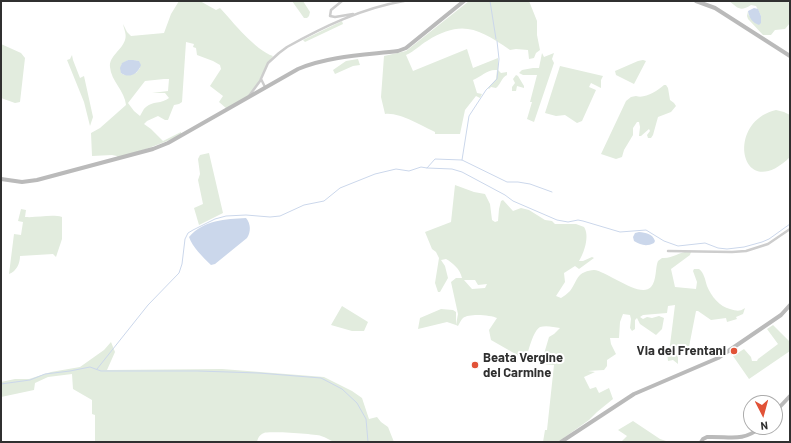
<!DOCTYPE html>
<style>
body{margin:0}
#map{position:relative;width:791px;height:443px;overflow:hidden;background:#fff;font-family:Barlow,sans-serif}
canvas{display:block}
.frame{position:absolute;inset:0;border:2px solid #303030;pointer-events:none}
.north{position:absolute;left:743px;top:395px;width:40px;height:40px;box-sizing:border-box;background:#fff;border:1px solid #acacac;border-radius:50%;rotate:174deg;font-size:11px;font-weight:700;line-height:16px;text-align:center;color:#303030}
.north::after{content:'';display:block;margin:auto;width:14px;height:18px;background:#e15237;clip-path:polygon(50% 0,100% 100%,50% 72%,0 100%)}
</style>
<div id="map">
<canvas width="791" height="443"></canvas>
<div class="frame"></div>
<div class="north">N</div>
</div>
<script>
const context = document.querySelector('canvas').getContext('2d');
context.lineJoin = 'round';
function fillPath(path, color) { context.fillStyle = color; context.fill(path, 'evenodd'); }
function strokePath(path, color, width, dash) { context.strokeStyle = color; context.lineWidth = width; context.lineCap = dash ? 'butt' : 'round'; context.setLineDash(dash || []); context.stroke(path); }
function label(font, color, halo, rows, align = 'center') {
  context.font = font + ' Barlow,sans-serif'; context.lineWidth = 4; context.setLineDash([]); context.textBaseline = 'middle'; context.strokeStyle = halo; context.fillStyle = color; for (const [text, x, y, turn = 0] of rows) {
    context.save(); context.translate(x, y); context.rotate((+turn || 0) * Math.PI / 180); context.textAlign = isNaN(turn) ? turn : align; if (halo) context.strokeText(text, 0, 0); context.fillText(text, 0, 0); context.restore();
  }
}
const green = new Path2D(`
 M179,1H200L216,10L220,8C233,22 255,50 273,56C263,68 259,87 247,97C241,102 234,105 227,109L219,102L223,96L210,86L221,69L220,65L213,61L197,55L196,48L193,47L194,44L186,42L182,102L179,104L174,105L168,120H165L158,116L147,121L144,124L151,129L163,141L181,132V134C161,145 140,151 118,158L117,156L112,155L92,156L91,133L100,128L126,105C125,91 111,81 110,67C109,56 122,50 125,40C127,35 124,29 123,24L127,32L131,36L164,33L171,14ZM128,60L139,61L140,68L136,73L124,75L121,73V65ZM164,79H169L168,91L152,93H165L169,98C162,104 152,101 146,107C143,109 142,113 140,116L134,111L128,103L145,81Z
 M292,1H303L310,12L309,16L307,18H304Z
 M469,1H529L537,21V35L540,50L536,53L534,58L529,59L528,50L516,49L510,50C479,29 462,19 427,41C420,45 415,51 406,55L413,71L467,49L473,68L498,58V70L501,73L507,72V75C501,78 501,84 496,88L491,87L489,89L488,88L496,79L497,70C487,69 481,77 473,80L477,93L482,94L480,98L476,96L465,110L460,134H435V132C422,126 399,112 385,114L381,97L384,56L406,51Z
 M729,1H788L790,6V23L785,29L775,30L771,35H763L748,19L747,16L748,11L749,16H761L756,6L751,5C740,12 738,8 729,1Z
 M342,21L343,24L305,42L303,40Z
 M1,44L21,53L25,58L20,102L15,103L1,98Z
 M542,53L544,57L554,53L552,59L554,63L534,122L527,119L532,102H530L537,75H523L519,73L522,70L533,68H539Z
 M72,55L73,60L80,78L84,76L93,117L90,126L84,102L67,60L70,59Z
 M358,59L360,65L353,66L335,74L333,70L346,61Z
 M643,60L646,61L634,84L616,75L615,71L638,61Z
 M560,66L603,76L601,80V88L591,83L589,87L596,90L582,121L577,123L565,115L556,116L545,113Z
 M516,75L518,76L524,86V88L517,86L516,91H512V87L515,83L513,79Z
 M664,85H666L668,88L670,100L674,103L676,106L671,112L658,117L653,135L651,138H648L647,135L650,131L649,129L641,136H639L640,127L639,122H637L633,128V135L624,150L622,157L616,159L601,154L626,101L631,97L636,96C645,99 657,91 664,85Z
 M776,110L784,112L790,115V157C741,205 724,122 776,110Z
 M209,153L223,213L199,225L194,208L203,204L198,180L200,174L198,159L200,155Z
 M455,185L474,192L485,194L490,204L492,220L495,222L498,221L499,209L501,201L503,200L513,211L521,208L529,210L545,220L552,221L555,224H576L584,227C590,236 584,253 579,261H583L592,257L594,258L579,269L575,266L564,273L565,282L556,296L561,298C564,296 567,294 570,291C575,285 577,274 585,272C587,271 591,270 594,270C607,271 640,299 651,287C657,280 655,268 658,261L662,258C674,259 680,250 691,252L690,255L671,269L675,287L696,289L697,282L693,271L694,269H699C704,273 705,279 707,286C711,296 720,307 730,309C737,311 739,312 745,308L743,314L736,317L737,319L727,322L726,318L711,320L698,311H696L688,352L678,348V364L673,360L668,361L667,352L670,345L675,305L668,306L667,313L643,315L640,317L643,319L647,317L652,318L659,316L664,318L662,329L656,335L640,324L637,318L635,320V329L632,331L630,328L631,319L630,315L623,314L620,322L619,338H610L611,344L616,354L607,360V366L604,370L588,371L595,372L584,377L590,389L596,387L599,393L609,388L613,399L597,412L589,420L558,442H543L545,430H547L554,365L541,364L549,337L554,334L560,328C554,327 546,325 540,327C533,331 528,352 526,360L491,340L489,330L497,318C491,315 469,313 463,318C461,320 459,324 458,326L456,325L458,314L451,282L456,278H462C460,269 453,263 446,259L441,260L445,266L448,278L440,292H438L435,283L439,258L436,252L432,249L425,232L451,222ZM464,280H475L478,285L487,284L485,288L472,289Z
 M21,209L26,210L25,217C37,218 51,214 62,217V239L56,257L53,254L20,256C20,263 17,271 9,274L14,234L21,235L23,222L18,221Z
 M342,306L368,322L364,331H352L331,325Z
 M441,309L453,310L456,312V325L447,322L418,329L420,318Z
 M773,325L790,342V351L749,379L733,356L744,349L751,357L752,361H757L758,359L778,344L767,329Z
 M111,342L115,352L107,370L222,369L324,377L352,391L362,398L369,419L377,417L381,422L388,427L394,442C376,442 352,443 335,442C330,441 326,437 321,436C316,434 268,431 264,433C259,435 258,438 257,442H95V415L92,414V400L73,389L72,374L48,377L35,383L34,390L1,397V382L15,379H29L51,372L80,367L104,350Z
 M633,421L660,439L669,442H621L627,436L618,430Z`);
const water = new Path2D(`
 M754,8L758,9L761,16V23L759,25C753,23 749,18 748,11Z
 M128,60H133L139,61L141,65C138,74 129,79 121,73L120,68L122,63Z
 M246,218C251,224 251,232 247,238L215,264L211,265C202,256 193,248 189,237C204,220 225,219 246,218Z
 M639,232C646,233 652,233 655,241L654,243C646,247 641,245 634,241L633,237L635,233Z`);
const stream = new Path2D(`
 M490,1L496,39
 M462,160L469,116L486,90L497,79L499,59L497,41
 M427,168L452,169L462,172L505,195L513,201L557,220L568,222L578,220L583,221L620,232L646,230L664,241L678,246L705,243L718,248L727,249L744,247L762,242L769,239L790,224
 M97,369L148,305L179,273L182,264L185,239L188,233L193,230L215,219L226,216L246,215L270,217L280,216L304,205L324,201L340,188L375,174L396,169L409,171L421,167L427,168L435,159L462,160L507,182H518L530,184L552,192
 M1,384L30,380L45,374L70,371L90,367L101,371H198L259,373L321,378L342,389L357,403L366,419L368,442`);
const street = new Path2D(`
 M342,1L331,10L330,16L335,17L353,14
 M261,79L265,87
 M249,96L260,81L268,63L279,53L287,47C323,27 362,8 404,1
 M668,251L732,252L746,251L768,244L790,229`);
const secondary = new Path2D(`
 M696,1L715,8L790,56
 M1,179L22,182L37,180L153,149L168,143L298,69C329,56 365,55 398,51L406,48L464,1
 M775,412L790,396
 M561,442L634,394L718,358L781,315L790,305
 M701,442L703,439L707,437C731,436 740,443 762,427`);
const markers = [
 [734,351,4,"#e15237"],
 [475,365,4,"#e15237"]
];
const poiNames = [
 ["Via dei Frentani",726,351],
 ["Beata Vergine",483,358,"left"],
 ["del Carmine",483,373,"left"]
];
fillPath(green, '#e2ecde');
fillPath(water, '#cbd7eb');
strokePath(stream, '#cbd7eb', 1);
strokePath(street, '#cdcdcd', 2.5);
strokePath(secondary, '#bababa', 4);
for (const [x, y, r, color] of markers) { const dot = new Path2D(); dot.arc(x, y, r, 0, 2 * Math.PI); context.fillStyle = color; context.fill(dot); strokePath(dot, '#fff', 1.5); }
label('bold 13px', '#303030', '#fff', poiNames, 'right');
</script>
